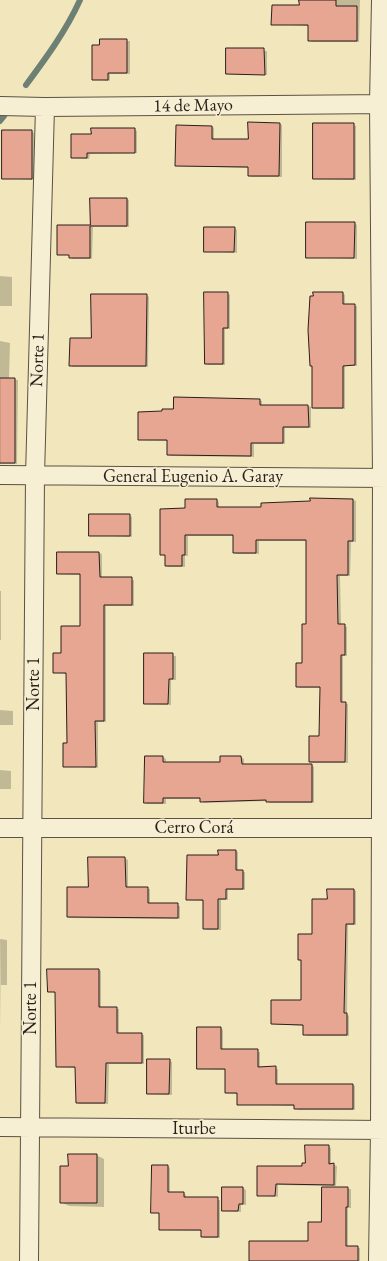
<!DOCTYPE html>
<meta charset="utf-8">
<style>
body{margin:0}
canvas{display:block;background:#f1e6bc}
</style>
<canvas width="387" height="1261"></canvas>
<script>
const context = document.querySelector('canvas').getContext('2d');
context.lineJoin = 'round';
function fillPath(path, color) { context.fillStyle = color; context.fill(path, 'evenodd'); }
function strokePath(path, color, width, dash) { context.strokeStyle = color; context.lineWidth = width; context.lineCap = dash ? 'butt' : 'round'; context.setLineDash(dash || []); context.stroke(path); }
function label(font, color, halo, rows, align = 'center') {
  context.font = font + ' "EB Garamond",serif'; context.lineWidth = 3; context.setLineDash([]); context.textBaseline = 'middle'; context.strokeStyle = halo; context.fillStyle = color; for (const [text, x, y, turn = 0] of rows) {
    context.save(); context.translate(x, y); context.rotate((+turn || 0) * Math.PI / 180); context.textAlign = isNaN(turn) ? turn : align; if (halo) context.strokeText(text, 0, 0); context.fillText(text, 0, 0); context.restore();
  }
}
const shadow = new Path2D(`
 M300,0H360L359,42H312L309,40V26L272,24L300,6Z
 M101,40L130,41V74H110V81L93,79Z
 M227,49L267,51V75L227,74Z
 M279,124L282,125V177H252L249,176V168L176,166L212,126L214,128V140H249Z
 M353,124L356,126V180L314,179Z
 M134,129L137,131V153L90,154L89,159L72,158L92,135Z
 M32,131L34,133V180L3,178Z
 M127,199L129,200V227H93L92,259H72L70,255L58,254V226H91Z
 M354,223L357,225V259L307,257Z
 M234,228L237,230V253L205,251Z
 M0,276L12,277V306H0Z
 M227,293L230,295V329H225V365H209L206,364Z
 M342,293L345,295V305L357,306V366H345V409H315L313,407V366Z
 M146,295L149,297L148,367H73L70,365L92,339Z
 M0,341L10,343L9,379L18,380L17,464H0Z
 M259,400L262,401V406H308L311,407V428H285V444H254V457L171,456L168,455V441L139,440L163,412Z
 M217,500L219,502V508H262L353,500L356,501V542H351L350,576H340L341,625L347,627V656H343V703L348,704V763H313L310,762L320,737L321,688H300L297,686L303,664L307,625V541H259V554H237L234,552V536H188V556H185V567H169L166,566V556L161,554L186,509Z
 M129,515L132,517V537L90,535Z
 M58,553H99L102,554V578L134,580V606H106V722H98V768L64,766L68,744L67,674L54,672L62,654L81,627V575L58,574Z
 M0,591H1V640H0Z
 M145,654L176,656V680H171V705L145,704Z
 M0,710L13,711V725H0Z
 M146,757H163L166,759V763H221V757H241L244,759V765H312L314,767V803H270L267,801L204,803L201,799H166V804H148L145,803Z
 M0,770L11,771V789H0Z
 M236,851L238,852V871L245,872V890H228V900H221V930H207L204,928V901L187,900L219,856Z
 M125,858L128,860V888L150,889V904L180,906V919L70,918L68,917L89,888Z
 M354,890L356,891V925H348L347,1014L349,1016V1036H307L304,1034V1026L272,1024L302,1001V961L299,960L313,935L328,900Z
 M0,939L7,940V985H1V1029Z
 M99,970L101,971V1008L119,1009V1034L144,1035V1064H109L108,1104H79L77,1102L76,1068L57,1067L56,993L49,991Z
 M221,1028L223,1030V1050L260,1052V1068L278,1069V1085H353L355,1086V1110H298L295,1106L238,1104V1094L226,1093V1070L198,1069Z
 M169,1060L172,1062V1095L148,1094Z
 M328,1146L331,1148V1164L337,1166L336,1186L278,1185V1197L258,1195L303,1167Z
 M96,1155L104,1159V1207L69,1206L61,1202L69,1167Z
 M168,1166L170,1168V1193H184L186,1195V1198L220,1200V1238H204L202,1236V1231L160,1230V1213L152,1212Z
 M243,1188L246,1190V1205H241V1212L223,1211Z
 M323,1188L351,1189V1208H348V1247L360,1248V1261H250L309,1242L322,1223Z`);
const stream = new Path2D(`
 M26,85C46,58 66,31 80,0
 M0,121L4,116`);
const building = new Path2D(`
 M299,0H336V6H357V41H308V25H271L272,5H299Z
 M100,39H127V73H108V80H92V45H99Z
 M226,48H264L265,75L226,74Z
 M248,122L280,123L279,176H248V167L175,166L176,125L212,126V139H248Z
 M313,123H354V179H313Z
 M91,128H135V153H87V158H71V134H91Z
 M2,130H32V179H2Z
 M90,198H127V226H90V258H69V255H57V225H90Z
 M306,222H355L354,258H306Z
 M204,227H235L234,252H204Z
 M204,292H228V328H223V364H205Z
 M313,292H343V304H355V365L343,366V408H312V366H310L308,330L310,296H313Z
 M91,294H147L146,366H69L70,338H91Z
 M0,378H15V463H0Z
 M174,397L260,399V405H308L309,427H283V443H251V456L167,455V440H138V412L162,411V409H173Z
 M310,498L353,499V541H348V575H337L338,624H345V655H341V702H346L345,762H309V736H319L320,687H296V663H302V624H306V540H256V553H233V535H185V555H182V566H165V555H160V509L185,508V499H217V507H261V503L310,501Z
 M89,514H130V536H89Z
 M57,552H99L100,577H132V605H104V721H95L96,767H63V743H67L66,673H53V653H61V626H80V574H57Z
 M144,653H173V679H169L168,704H144Z
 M145,756H163V762H220V756H241L242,764H312V802H266V800L200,802V798H163V803H144Z
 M218,850H236V870H243V889H226V899H218V929H203V900H186L187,855H218Z
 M88,857H125L126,887H148V903H178V918L67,917V887H88Z
 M327,889H354V924H346L344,1013H347V1035H303V1025L271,1024V1000H301V960H298V934H312V899H327Z
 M47,969H99V1007H117V1033H142V1063H106L105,1103H76L75,1067H56L55,992H48Z
 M197,1027H221V1049H258V1067L276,1066V1084H353V1109H294V1105H237V1093H225V1069H197Z
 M147,1059H170L169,1094H147Z
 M305,1145H329V1164L334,1163V1185L276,1184L275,1196H257V1166H302V1163H305Z
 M68,1154H97V1203H60V1166H68Z
 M152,1165H168V1192H184V1197H218V1237H201V1230H159V1213H151Z
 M222,1187H243V1204H239L238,1211H222Z
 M322,1187H348V1207H346V1246H358V1261H249V1241H308V1222H321Z`);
const street = new Path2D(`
 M0,106L45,107L387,104
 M0,475L387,478
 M0,828H387
 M0,1127L387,1130
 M29,1261L35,476L45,107
 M378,1261L380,1130L382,478L379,104L381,0`);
const streetNames = [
 ["14 de Mayo",193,106,-1],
 ["Norte 1",38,360,-88],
 ["General Eugenio A. Garay",193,477],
 ["Norte 1",34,684,-90],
 ["Cerro Corá",194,828],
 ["Norte 1",31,1008,-90],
 ["Iturbe",194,1129]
];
fillPath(shadow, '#0003');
strokePath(stream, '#6e8074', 6);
fillPath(building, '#e7a692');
strokePath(building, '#2b1f1b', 1);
strokePath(street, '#5c5143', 20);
strokePath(street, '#f6efd3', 18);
label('18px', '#2b1f1b', '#f6efd3', streetNames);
</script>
